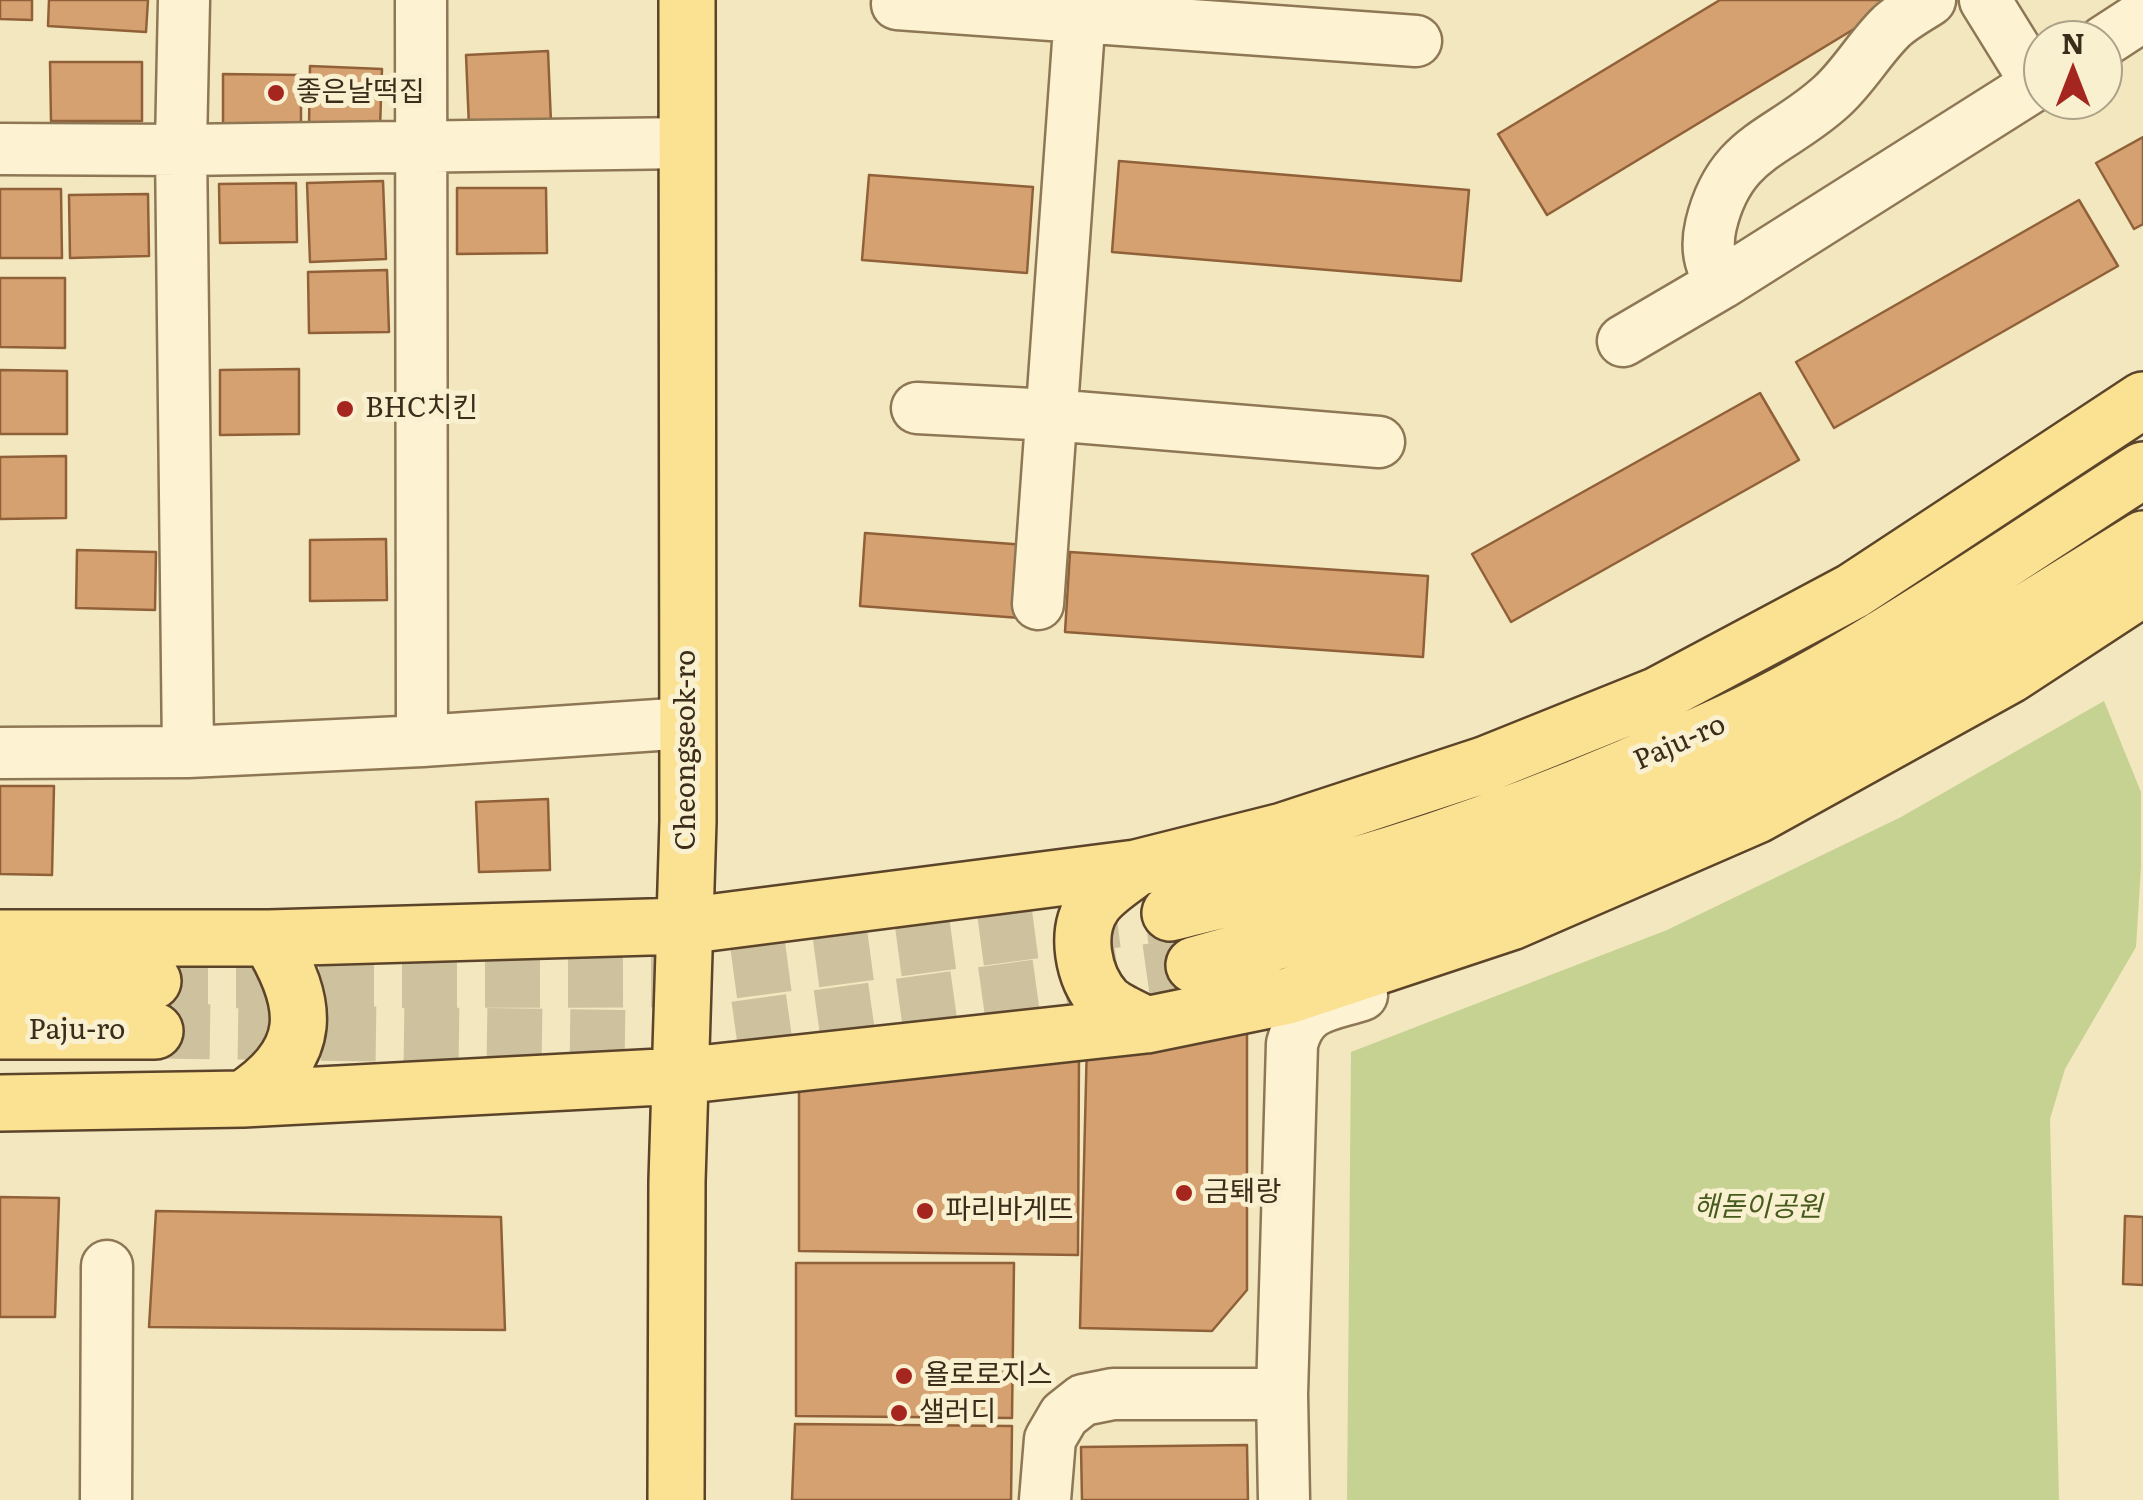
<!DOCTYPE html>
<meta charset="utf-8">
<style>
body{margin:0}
#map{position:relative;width:2143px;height:1500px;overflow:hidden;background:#f3e7bf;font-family:Literata,serif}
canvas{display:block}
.north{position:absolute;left:2023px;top:20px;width:100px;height:100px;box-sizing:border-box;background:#f9f0d0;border:2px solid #ada288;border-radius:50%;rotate:0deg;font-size:28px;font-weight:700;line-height:40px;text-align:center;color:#3c2d1b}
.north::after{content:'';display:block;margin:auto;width:35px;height:45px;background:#a4261e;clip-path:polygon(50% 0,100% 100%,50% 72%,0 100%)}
</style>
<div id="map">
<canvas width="2143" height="1500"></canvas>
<div class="north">N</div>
</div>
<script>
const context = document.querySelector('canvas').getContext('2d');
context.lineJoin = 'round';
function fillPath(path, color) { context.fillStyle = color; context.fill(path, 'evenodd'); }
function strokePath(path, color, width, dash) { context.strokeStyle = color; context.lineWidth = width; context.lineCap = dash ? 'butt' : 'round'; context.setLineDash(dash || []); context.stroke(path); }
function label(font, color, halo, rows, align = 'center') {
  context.font = font + ' Literata,"Noto Sans KR",serif'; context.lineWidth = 10; context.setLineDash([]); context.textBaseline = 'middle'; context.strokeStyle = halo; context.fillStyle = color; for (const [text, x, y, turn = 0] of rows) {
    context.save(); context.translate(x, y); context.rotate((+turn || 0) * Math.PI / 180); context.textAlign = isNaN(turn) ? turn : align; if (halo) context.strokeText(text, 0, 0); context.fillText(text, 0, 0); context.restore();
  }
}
const green = new Path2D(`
 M2104,701L2141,792V867L2136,947L2065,1069L2050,1119L2059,1500H1347L1351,1052L1667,930L1901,817Z`);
const building = new Path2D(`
 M0,0H32V20L0,19Z
 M49,0H148L146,32L48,26Z
 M1720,0H1902L1547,215L1498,134Z
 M548,51L551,123L469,127L466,55Z
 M50,62H142V121H51Z
 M310,66L382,69L380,128L309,126Z
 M223,74L301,75V130H223Z
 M2143,137V224L2134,229L2096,163Z
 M1119,161L1469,190L1461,281L1112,252Z
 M869,175L1033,187L1027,273L862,260Z
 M383,181L386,259L310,262L307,183Z
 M296,183L297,242L220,243L219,184Z
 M457,188H546L547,253L457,254Z
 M0,189H61L62,258H0Z
 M148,194L149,256L70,258L69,195Z
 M2079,200L2118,266L1834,428L1796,362Z
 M387,270L389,332L309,333L308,272Z
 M0,278H65V348L0,347Z
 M299,369V434L220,435V370Z
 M0,370L67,371V434H0Z
 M1760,393L1799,460L1511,622L1472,554Z
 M66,456V518L0,519V457Z
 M865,533L1026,545L1020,618L860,606Z
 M386,539L387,600L310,601V540Z
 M77,550L156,552L155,610L76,608Z
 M1070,552L1428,576L1423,657L1065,632Z
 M0,786H54L52,875L0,874Z
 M548,799L550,870L479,872L476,802Z
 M1247,1029V1290L1212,1331L1080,1328L1087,1041Z
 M1079,1052L1078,1255L799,1251V1072Z
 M0,1197L59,1198L55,1317H0Z
 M156,1211L501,1217L505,1330L149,1327Z
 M2125,1216L2143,1217V1285L2123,1284Z
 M796,1263H1014L1012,1418L796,1416Z
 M795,1424L1012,1426L1011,1500H792Z
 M1247,1445L1248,1500H1082L1081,1447Z`);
const majorTunnel = new Path2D(`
 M153,981L665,980L1170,913
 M155,1031L671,1038L1194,965`);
const minor = new Path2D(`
 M184,0L181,146L188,752L422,741L421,0
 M1930,0C1918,8 1903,16 1892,26C1870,47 1855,75 1832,96C1780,144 1730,145 1711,225C1706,246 1709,266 1722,283L2043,80
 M1985,0L2037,84
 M897,4L1416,41
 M2103,42L2143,16
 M0,149L181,150L687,143
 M1623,341L1722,283
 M917,408L1051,415L1379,442
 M1038,604L1081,0
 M422,741L687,723
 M0,753L188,752
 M106,1500L107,1266
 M1045,1500L1050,1439L1064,1415L1083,1400L1113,1394H1282
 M1284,1500L1282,1394L1292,1044C1302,1005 1328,1006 1362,995`);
const major = new Path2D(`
 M1136,868C1123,879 1104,890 1094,904C1074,932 1083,977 1105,1001C1115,1011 1134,1018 1146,1025
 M1170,913C1228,898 1288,885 1346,868C1476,831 1606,779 1729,722C1874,653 2008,556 2143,470
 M0,938H269L684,926L1136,868L1283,831L1484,765L1658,695L1853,591L2143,400
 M1194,965L1361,918L1524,865L1751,769L1881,702L2143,539
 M0,983L153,981
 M0,1031H155
 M243,1099C314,1053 310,1005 269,938
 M0,1103L243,1099L680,1076L1146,1025L1288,996L1511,922L1757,815L2010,675L2143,588
 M676,1500L677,1181L688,821L687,0`);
const markers = [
 [276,93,10,"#a4261e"],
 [345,409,10,"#a4261e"],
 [1184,1193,10,"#a4261e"],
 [925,1211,10,"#a4261e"],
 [904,1376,10,"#a4261e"],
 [899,1413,10,"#a4261e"]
];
const poiNames = [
 ["좋은날떡집",296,93],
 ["BHC치킨",365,409],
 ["금퇘랑",1204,1193],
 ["파리바게뜨",945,1211],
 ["욜로로지스",924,1376],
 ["샐러디",919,1413]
];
const streetNames = [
 ["Paju-ro",1680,743,-24],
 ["Cheongseok-ro",687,750,-90],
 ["Paju-ro",77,1031]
];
const parkNames = [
 ["해돋이공원",1758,1208]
];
fillPath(green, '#c6d292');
fillPath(building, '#d6a170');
strokePath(building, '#906138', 2.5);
strokePath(majorTunnel, '#cec29e', 55, [55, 28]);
strokePath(minor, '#8e7755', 55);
strokePath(major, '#5b442a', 60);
strokePath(minor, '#fdf3d3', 50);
strokePath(major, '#fbe192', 55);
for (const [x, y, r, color] of markers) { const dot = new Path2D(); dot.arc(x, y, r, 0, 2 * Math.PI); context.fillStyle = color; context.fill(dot); strokePath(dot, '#f9f0d0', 4); }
label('28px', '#3c2d1b', '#f9f0d0', poiNames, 'left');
label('28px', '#3c2d1b', '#f9f0d0', streetNames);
label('italic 28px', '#485b1f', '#f9f0d0', parkNames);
</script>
